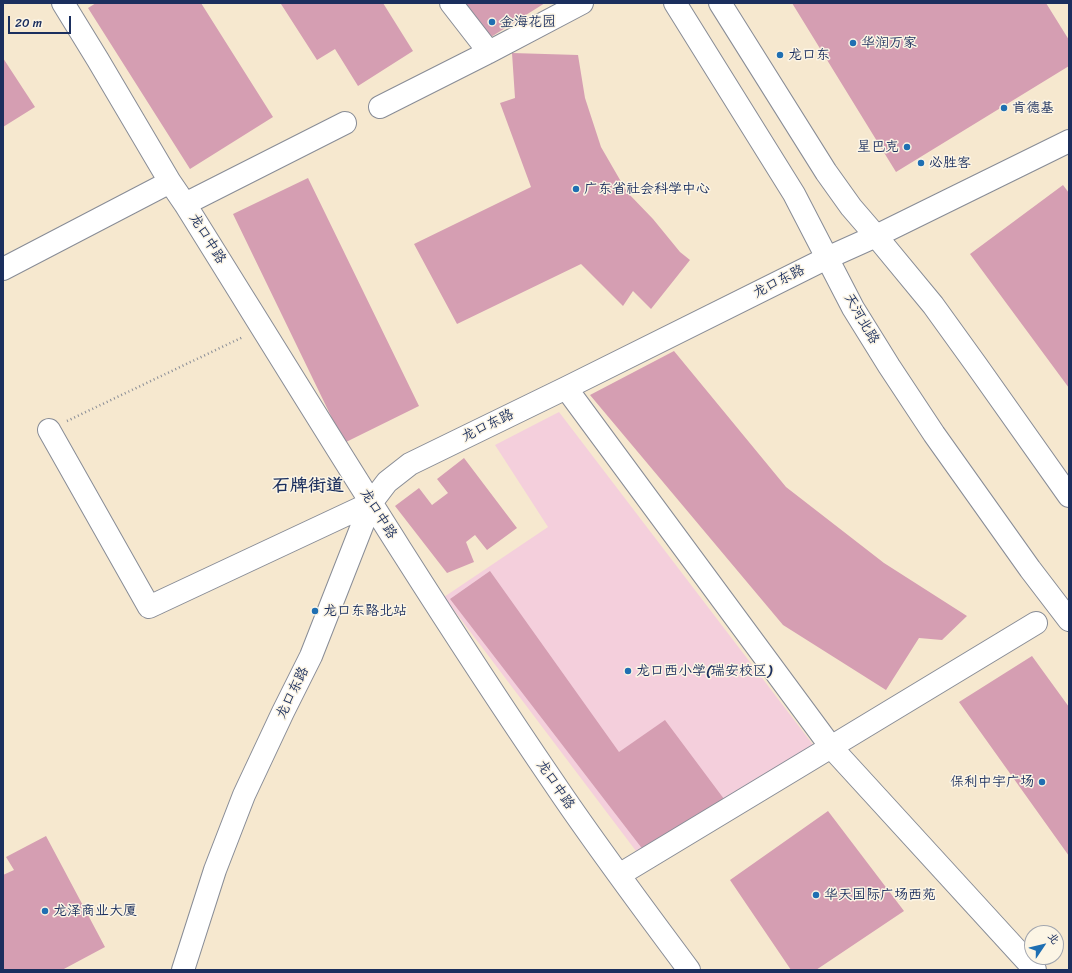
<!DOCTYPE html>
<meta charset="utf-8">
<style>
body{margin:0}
#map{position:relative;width:1072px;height:973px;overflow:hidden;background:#f6e8cf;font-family:Sriracha,"LXGW WenKai TC",sans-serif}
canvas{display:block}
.frame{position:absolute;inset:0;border:4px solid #1b2f5e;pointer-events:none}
.north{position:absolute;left:1024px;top:925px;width:40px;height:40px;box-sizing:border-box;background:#fcf5e5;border:1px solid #a2a6af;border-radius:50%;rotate:55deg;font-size:11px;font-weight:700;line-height:16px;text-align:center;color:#1b2f5e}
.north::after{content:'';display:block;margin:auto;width:14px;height:18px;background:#1f6fb2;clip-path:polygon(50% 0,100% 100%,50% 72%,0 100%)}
.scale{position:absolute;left:8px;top:16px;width:63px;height:18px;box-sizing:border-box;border:2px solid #1b2f5e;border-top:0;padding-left:5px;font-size:12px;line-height:14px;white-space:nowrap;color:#1b2f5e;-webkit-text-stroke:3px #fcf5e5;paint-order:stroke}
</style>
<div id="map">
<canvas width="1072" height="973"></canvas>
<div class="frame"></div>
<div class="north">北</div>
<div class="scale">20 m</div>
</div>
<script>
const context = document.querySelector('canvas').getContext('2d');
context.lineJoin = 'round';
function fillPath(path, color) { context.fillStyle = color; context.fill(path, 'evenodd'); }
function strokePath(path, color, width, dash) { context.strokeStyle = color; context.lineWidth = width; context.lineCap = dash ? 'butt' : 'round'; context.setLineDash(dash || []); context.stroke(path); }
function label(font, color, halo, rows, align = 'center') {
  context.font = font + ' Sriracha,"LXGW WenKai TC",sans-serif'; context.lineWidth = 3; context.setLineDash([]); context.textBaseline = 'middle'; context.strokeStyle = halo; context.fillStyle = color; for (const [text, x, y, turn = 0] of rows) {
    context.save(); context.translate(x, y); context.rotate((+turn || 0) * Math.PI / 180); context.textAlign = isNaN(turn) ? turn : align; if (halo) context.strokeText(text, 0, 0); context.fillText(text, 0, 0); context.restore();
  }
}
const built = new Path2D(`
 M559,412L814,746L639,855L444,597L548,527L495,445Z`);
const building = new Path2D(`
 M96,3H201L273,117L190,169L88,8Z
 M283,3H383L413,51L358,86L335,49L317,60L281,4Z
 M459,3H545L483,42Z
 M792,3H1046L1069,40V66L896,172Z
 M512,53L578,55L585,98L601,147L627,192L653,219L680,252L690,260L651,309L633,291L623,306L581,264L457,324L414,244L531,187L500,103L515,98Z
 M3,58L35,107L3,127Z
 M308,178L419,406L344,443L233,214Z
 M1063,185L1069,193V388L970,254Z
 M674,351L786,487L884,563L967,616L942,640L919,638L886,690L783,625L590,395Z
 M464,458L517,528L487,550L475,535L466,542L474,562L447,573L395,506L419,488L432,505L448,493L437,479Z
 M490,571L619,752L665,720L724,799L644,851L450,599Z
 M1032,656L1069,707V856L959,702Z
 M828,811L904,911L816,970H791L730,880Z
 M46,836L105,947L62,970H3V875L14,870L6,857Z`);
const path = new Path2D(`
 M67,421L243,337`);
const minor = new Path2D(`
 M63,3L98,60L170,182L185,204C306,398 425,594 554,783C597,847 643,908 689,970
 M451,3L489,52
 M380,107L489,52L582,3
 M185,204L345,123
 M3,269L170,182
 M566,388L831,747L1036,623
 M49,430L149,607L371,503
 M619,875L831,747L1035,970
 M183,970L215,870L244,795L283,712L311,656L371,503L387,482L410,464L566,388L827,258L876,236L1069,141`);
const major = new Path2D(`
 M675,3L794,194L853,308L889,366L934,434L1030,569L1069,620
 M720,3L826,172L851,207L876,236L933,305L977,366L1069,496`);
const markers = [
 [492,22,4,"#1f6fb2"],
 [853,43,4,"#1f6fb2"],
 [780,55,4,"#1f6fb2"],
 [1004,108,4,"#1f6fb2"],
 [907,147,4,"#1f6fb2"],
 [921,163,4,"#1f6fb2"],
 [576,189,4,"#1f6fb2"],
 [315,611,4,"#1f6fb2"],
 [628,671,4,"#1f6fb2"],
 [1042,782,4,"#1f6fb2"],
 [816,895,4,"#1f6fb2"],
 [45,911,4,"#1f6fb2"]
];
const poiNames = [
 ["金海花园",500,22],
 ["华润万家",861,43],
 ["龙口东",788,55],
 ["肯德基",1012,108],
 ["星巴克",899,147,"right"],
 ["必胜客",929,163],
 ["广东省社会科学中心",584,189],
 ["龙口东路北站",323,611],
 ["龙口西小学(瑞安校区)",636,671],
 ["保利中宇广场",1034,782,"right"],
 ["华天国际广场西苑",824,895],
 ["龙泽商业大厦",53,911]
];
const streetNames = [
 ["龙口中路",207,239,58],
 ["龙口东路",779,282,-27],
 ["天河北路",861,319,60],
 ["龙口东路",488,426,-26],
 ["龙口中路",378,514,58],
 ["龙口东路",293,693,-64],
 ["龙口中路",555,785,56]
];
const districtNames = [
 ["石牌街道",308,486]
];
fillPath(built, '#f4cfdc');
fillPath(building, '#d59eb2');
strokePath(minor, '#888c96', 24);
strokePath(major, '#888c96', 24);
strokePath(path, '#888c96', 2.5, [1, 3]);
strokePath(minor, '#fff', 22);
strokePath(major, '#fff', 22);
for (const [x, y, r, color] of markers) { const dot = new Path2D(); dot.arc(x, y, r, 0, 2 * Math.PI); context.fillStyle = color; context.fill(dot); strokePath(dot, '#fcf5e5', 1.5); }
label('14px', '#1b2f5e', '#fcf5e5', poiNames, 'left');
label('14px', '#1b2f5e', '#fcf5e5', streetNames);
label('bold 18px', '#1b2f5e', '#fcf5e5', districtNames);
</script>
